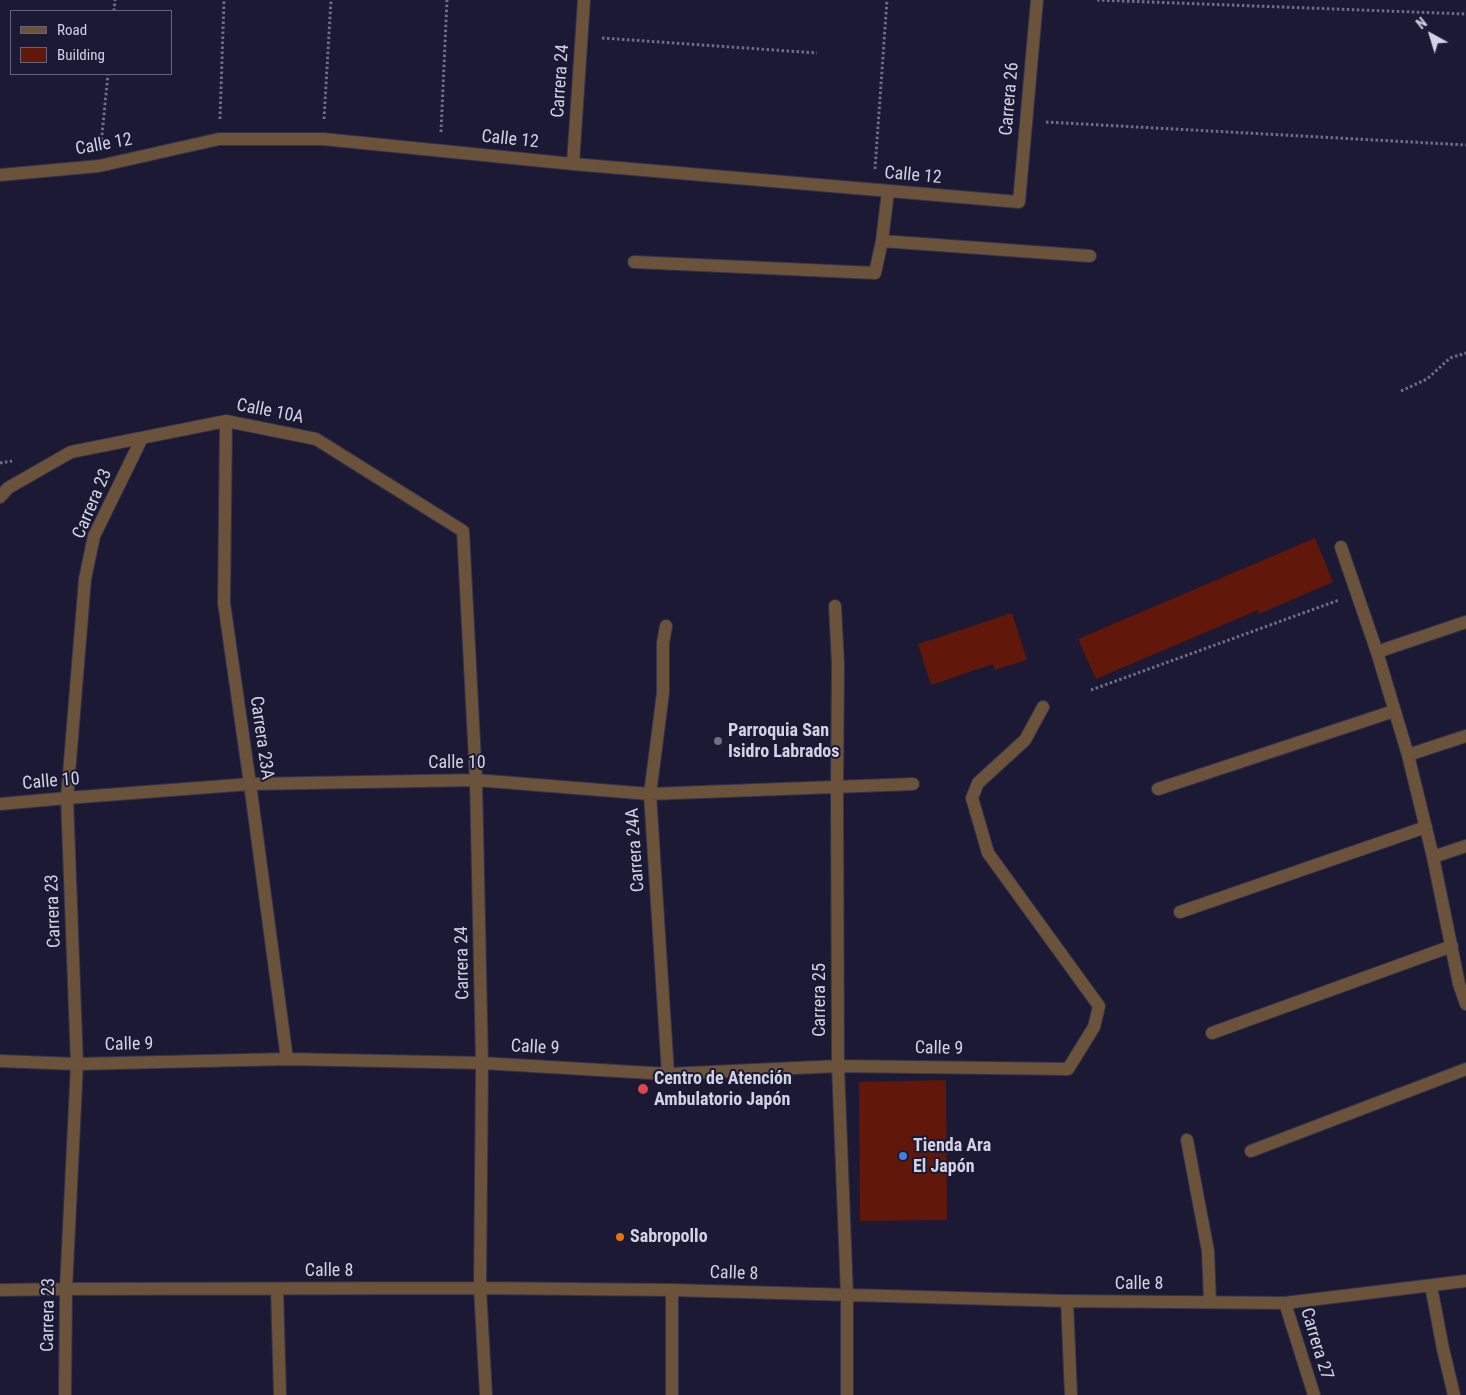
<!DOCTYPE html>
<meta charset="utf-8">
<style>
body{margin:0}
#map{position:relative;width:1466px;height:1395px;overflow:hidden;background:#1b1933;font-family:"Roboto Condensed",sans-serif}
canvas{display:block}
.legend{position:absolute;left:10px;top:10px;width:162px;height:65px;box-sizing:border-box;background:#1b1933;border:1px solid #64637a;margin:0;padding:6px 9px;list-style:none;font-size:15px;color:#d1d2e4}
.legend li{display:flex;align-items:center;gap:10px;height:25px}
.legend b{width:25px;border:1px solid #64637a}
.north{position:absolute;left:1406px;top:10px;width:50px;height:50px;-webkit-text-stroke:4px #1b1933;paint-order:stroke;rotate:321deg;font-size:14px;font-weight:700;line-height:20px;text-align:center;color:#d1d2e4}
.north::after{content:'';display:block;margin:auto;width:18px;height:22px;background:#d1d2e4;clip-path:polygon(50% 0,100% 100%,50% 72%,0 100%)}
</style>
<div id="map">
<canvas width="1466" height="1395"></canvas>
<ul class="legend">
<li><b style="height:6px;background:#6b523a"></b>Road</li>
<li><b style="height:14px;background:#61180a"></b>Building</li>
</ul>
<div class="north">N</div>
</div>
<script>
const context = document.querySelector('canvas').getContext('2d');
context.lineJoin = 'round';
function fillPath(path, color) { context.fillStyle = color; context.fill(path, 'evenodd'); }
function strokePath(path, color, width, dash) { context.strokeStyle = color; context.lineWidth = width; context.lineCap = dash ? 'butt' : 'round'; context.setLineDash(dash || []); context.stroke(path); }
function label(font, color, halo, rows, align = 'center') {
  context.font = font + ' "Roboto Condensed",sans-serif'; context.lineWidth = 4; context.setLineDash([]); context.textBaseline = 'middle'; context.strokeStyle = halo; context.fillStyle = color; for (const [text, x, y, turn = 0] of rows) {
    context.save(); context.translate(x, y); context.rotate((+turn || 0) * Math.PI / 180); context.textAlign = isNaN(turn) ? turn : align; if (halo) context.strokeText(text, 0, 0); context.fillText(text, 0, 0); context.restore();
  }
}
const building = new Path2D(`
 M1315,538L1333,582L1259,614L1258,610L1096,679L1078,639Z
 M1012,613L1027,660L995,670L993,664L931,685L918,644Z
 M946,1080L947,1220L860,1221L859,1082Z`);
const path = new Path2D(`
 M1097,0L1466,14
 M114,11L115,0
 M602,38L817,53
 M220,119L224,0
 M324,119L331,0
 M1046,122L1466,145
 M441,132L447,0
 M101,145L108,74
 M875,169L887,0
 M1401,391L1427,379L1450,358L1466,353
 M0,463L12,461
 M1091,690L1339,600`);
const minor = new Path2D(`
 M573,164L584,0
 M0,175L99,166L219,139H323L573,164L1019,202L1037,0
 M882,241L1090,256
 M634,262L875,273L882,241L888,191
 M226,421L224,603L250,784L287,1059
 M0,497L8,488L71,452L226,421L316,439L463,531L476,780L482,1063L480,1288L486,1395
 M1341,547L1377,652L1408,755L1433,857L1459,984L1466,1004
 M835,606L838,664L837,787L838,1066L847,1295V1395
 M666,626L663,643V693L650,794L668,1074
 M1377,652L1466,622
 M1408,755L1466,736
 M1158,789L1394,711
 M0,804L67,798L250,784L476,780L650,794L913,784
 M1433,857L1466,846
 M1180,912L1426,827
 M1212,1033L1452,946
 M0,1061L77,1064L287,1059L482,1063L668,1074L838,1066L1068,1069L1094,1027L1099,1006L988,853L972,798L978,783L1025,740L1043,707
 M1187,1140L1208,1251L1210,1302
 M1251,1151L1466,1069
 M1431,1286L1443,1349L1454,1395
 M277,1289L280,1395
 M0,1290L66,1289L480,1288L672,1290L1067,1301L1285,1303L1466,1281
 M1067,1301L1071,1395
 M1285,1303L1314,1395
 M65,1395L66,1289L77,1064L67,798L85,579L94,536L142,438
 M672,1395V1290`);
const markers = [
 [718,741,5,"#6b7280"],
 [643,1089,6,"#e0444e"],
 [903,1156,5,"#3f7fe0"],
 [620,1237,5,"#e8710a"]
];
const streetNames = [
 ["Carrera 24",561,81,-86],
 ["Carrera 26",1010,99,-85],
 ["Calle 12",510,140,6],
 ["Calle 12",104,145,-10],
 ["Calle 12",913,176,5],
 ["Calle 10A",270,412,11],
 ["Carrera 23",93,504,-67],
 ["Carrera 23A",261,738,82],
 ["Calle 10",457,763],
 ["Calle 10",51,782,-5],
 ["Carrera 24A",636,850,-94],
 ["Carrera 23",54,911,-92],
 ["Carrera 24",463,963,-91],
 ["Carrera 25",820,1000,-90],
 ["Calle 9",129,1045,-1],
 ["Calle 9",535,1048,3],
 ["Calle 9",939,1049,1],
 ["Calle 8",329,1271],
 ["Calle 8",734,1274,2],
 ["Calle 8",1139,1284],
 ["Carrera 23",49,1315,-89],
 ["Carrera 27",1316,1344,73]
];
const poiNames = [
 ["Parroquia San",728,731],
 ["Isidro Labrados",728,752],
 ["Centro de Atención",654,1079],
 ["Ambulatorio Japón",654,1100],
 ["Tienda Ara",913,1146],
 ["El Japón",913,1167],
 ["Sabropollo",630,1237]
];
fillPath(building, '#61180a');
strokePath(minor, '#34334c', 14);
strokePath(path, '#6e6e84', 3, [2.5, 2.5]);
strokePath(minor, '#6b523a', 12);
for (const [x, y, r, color] of markers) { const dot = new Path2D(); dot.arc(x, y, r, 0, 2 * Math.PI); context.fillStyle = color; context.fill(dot); strokePath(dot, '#1b1933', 2); }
label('18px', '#d1d2e4', '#1b1933', streetNames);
label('bold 18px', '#d1d2e4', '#1b1933', poiNames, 'left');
</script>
